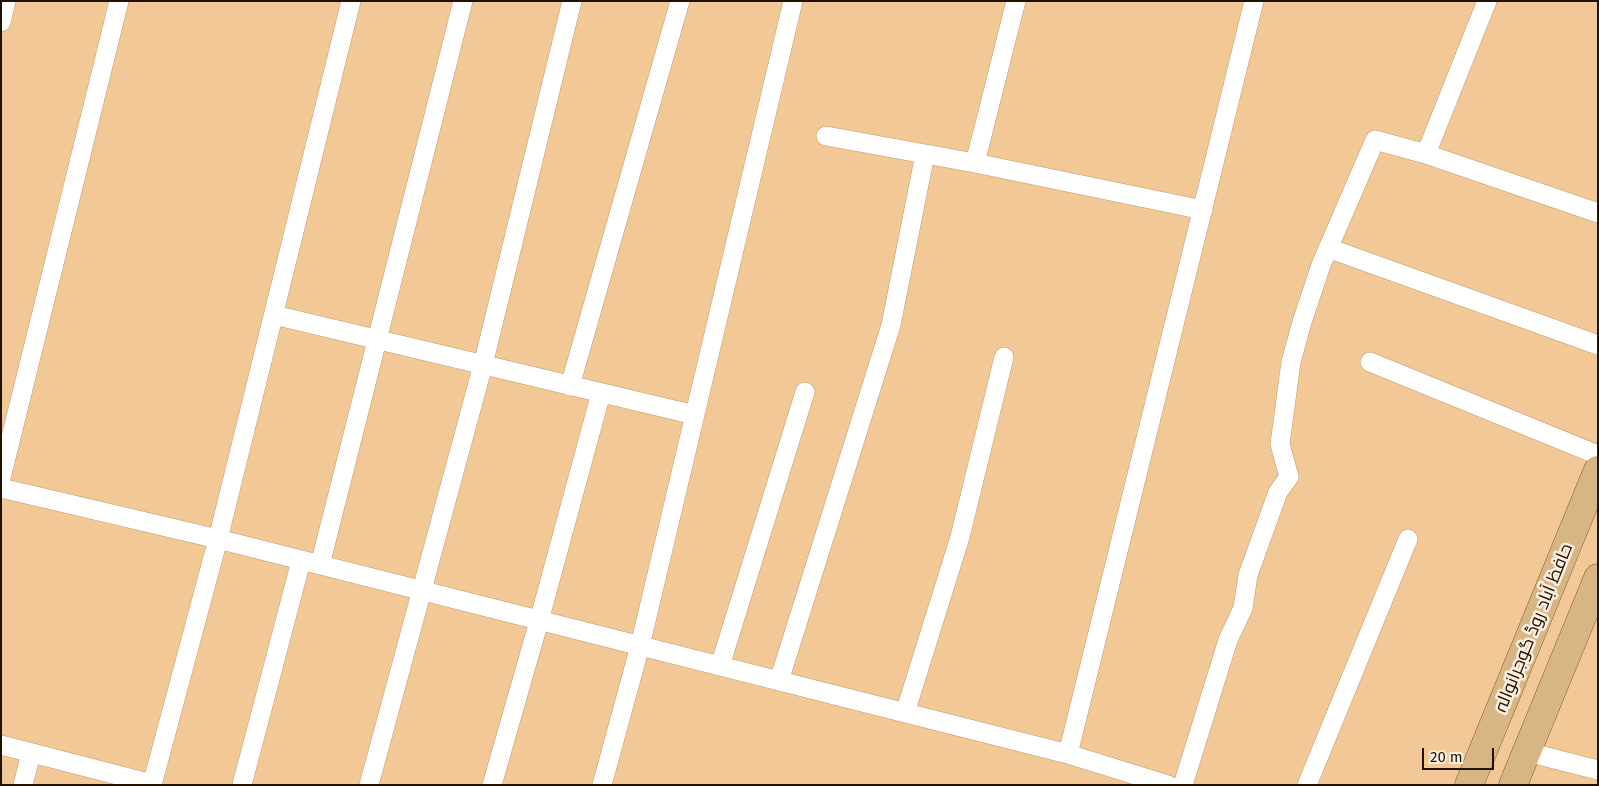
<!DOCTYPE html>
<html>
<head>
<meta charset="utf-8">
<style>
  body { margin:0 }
  #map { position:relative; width:1599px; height:786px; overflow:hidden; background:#f2c897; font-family:"Fira Sans",sans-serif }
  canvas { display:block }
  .frame { position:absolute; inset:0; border:2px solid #201101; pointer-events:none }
  .scale { position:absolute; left:1422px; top:748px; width:72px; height:22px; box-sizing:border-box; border:2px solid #201101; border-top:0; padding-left:6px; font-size:15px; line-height:18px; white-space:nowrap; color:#201101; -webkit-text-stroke:4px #fcefe0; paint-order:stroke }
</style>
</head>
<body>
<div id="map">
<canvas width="1599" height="786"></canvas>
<div class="frame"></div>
<div class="scale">20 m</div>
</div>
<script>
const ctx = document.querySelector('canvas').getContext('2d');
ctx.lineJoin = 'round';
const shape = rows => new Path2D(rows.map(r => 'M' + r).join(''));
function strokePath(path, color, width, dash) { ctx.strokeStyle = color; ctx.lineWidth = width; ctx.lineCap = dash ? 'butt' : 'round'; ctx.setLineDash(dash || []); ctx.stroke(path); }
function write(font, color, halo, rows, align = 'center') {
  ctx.font = font + ' "Fira Sans",Cairo,sans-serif'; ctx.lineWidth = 5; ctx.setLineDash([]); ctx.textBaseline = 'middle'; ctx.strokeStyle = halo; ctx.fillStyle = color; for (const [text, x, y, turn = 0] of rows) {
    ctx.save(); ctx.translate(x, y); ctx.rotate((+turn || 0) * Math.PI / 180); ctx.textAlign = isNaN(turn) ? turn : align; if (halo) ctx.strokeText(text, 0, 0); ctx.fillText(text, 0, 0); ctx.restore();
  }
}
const minor = shape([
  [1,22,6,1],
  [826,136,975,163,1203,210],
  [1426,154,1487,1],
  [975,163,1016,1],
  [1328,248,1598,345],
  [274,315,695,415],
  [1370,362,1598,455],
  [570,386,680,1],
  [1,478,119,1],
  [1,488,218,539,1068,754,1168,785],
  [320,565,463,1],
  [720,666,805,392],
  [779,681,891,325,925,154],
  [905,713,960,537,1004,357],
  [1,745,152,784],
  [1527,752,1598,770],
  [1068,754,1254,1],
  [23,785,31,753],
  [152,785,218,539,351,1],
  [242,785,301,561],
  [369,785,483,365,572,1],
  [492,785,539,621,601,393],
  [602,785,640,646,793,1],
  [1183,785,1228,640,1243,608,1248,575,1278,492,1289,477,1280,444,1291,362,1302,322,1321,265,1375,140,1426,154,1598,213],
  [1307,785,1408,539]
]);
const primary = shape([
  [1469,785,1598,470],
  [1513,785,1598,578]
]);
strokePath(minor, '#c29a6a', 20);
strokePath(primary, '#865b22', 29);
strokePath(minor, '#fff', 19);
strokePath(primary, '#d7b585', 28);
write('18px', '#201101', '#fcefe0', [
  ["حافظ آباد روڈ گوجرانوالہ",1534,628,-68]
]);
</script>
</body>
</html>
